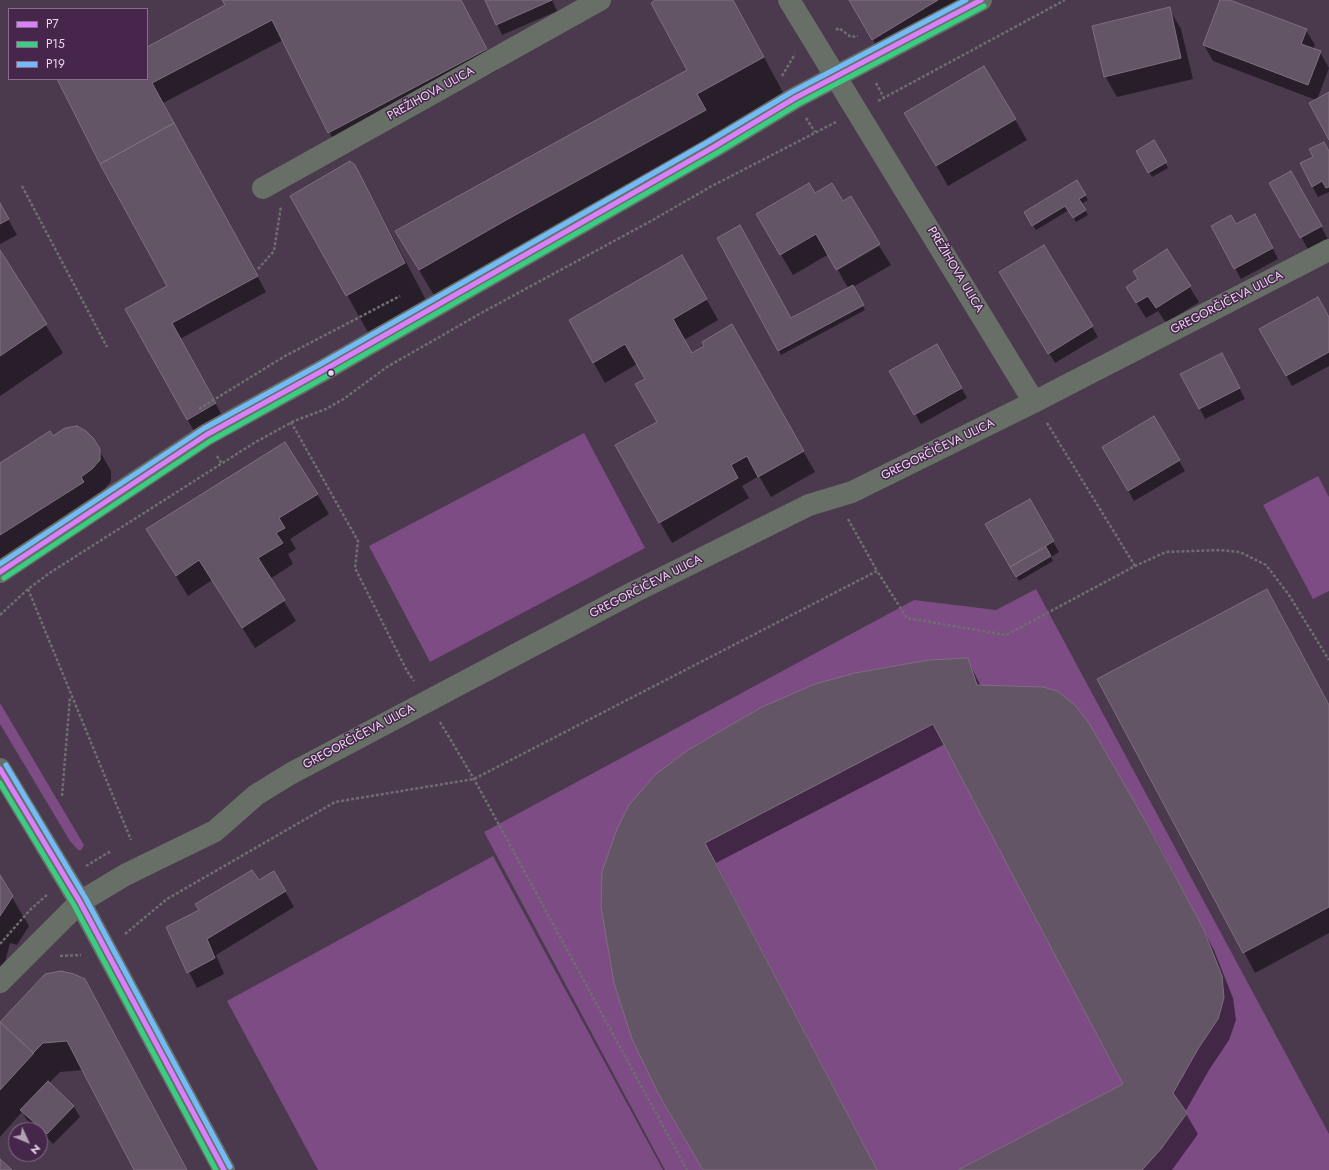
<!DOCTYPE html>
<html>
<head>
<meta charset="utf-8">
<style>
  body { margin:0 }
  #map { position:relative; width:1329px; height:1170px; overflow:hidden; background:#4b394e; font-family:Jost,sans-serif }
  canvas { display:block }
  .legend { position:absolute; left:8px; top:8px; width:140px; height:72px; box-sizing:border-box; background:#46274b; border:1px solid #886d8c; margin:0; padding:5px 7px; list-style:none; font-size:12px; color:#ebd7ee }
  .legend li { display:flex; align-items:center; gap:8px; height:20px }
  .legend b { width:20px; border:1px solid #886d8c }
  .north { position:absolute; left:8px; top:1122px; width:40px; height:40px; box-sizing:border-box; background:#46274b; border:1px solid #886d8c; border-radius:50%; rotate:134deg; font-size:11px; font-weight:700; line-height:16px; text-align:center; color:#ebd7ee }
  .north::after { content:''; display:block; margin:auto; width:14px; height:18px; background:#b3a0b6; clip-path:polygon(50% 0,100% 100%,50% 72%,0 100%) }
</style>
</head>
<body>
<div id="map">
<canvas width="1329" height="1170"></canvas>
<ul class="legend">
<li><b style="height:5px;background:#d880ff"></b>P7</li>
<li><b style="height:5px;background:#3ace82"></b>P15</li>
<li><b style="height:5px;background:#73baf8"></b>P19</li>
</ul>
<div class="north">N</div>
</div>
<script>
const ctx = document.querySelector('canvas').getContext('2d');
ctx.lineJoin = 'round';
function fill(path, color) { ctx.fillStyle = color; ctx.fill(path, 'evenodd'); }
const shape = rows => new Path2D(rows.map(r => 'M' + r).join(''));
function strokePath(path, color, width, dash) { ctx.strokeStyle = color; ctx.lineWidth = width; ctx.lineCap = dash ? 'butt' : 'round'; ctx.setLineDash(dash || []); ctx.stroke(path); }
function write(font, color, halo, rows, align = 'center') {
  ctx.font = font + ' Jost,sans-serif'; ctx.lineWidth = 3; ctx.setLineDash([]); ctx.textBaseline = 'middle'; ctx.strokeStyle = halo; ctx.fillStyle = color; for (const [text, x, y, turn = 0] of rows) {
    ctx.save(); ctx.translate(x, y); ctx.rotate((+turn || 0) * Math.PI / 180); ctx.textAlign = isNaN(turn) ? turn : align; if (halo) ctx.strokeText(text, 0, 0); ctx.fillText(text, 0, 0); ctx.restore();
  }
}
fill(shape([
  [584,433,645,548,430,662,369,546],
  [1318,476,1329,497,1329,591,1313,599,1263,505],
  [1036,589,1329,1134,1329,1170,665,1170,484,832,914,600,996,610],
  [0,703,84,845,81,850,78,850,70,841,0,724],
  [493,856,663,1170,318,1170,227,1001]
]), '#7d4c84');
fill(shape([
  [223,0,460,0,498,70,340,153,283,40,163,103,266,292,180,339,224,419,196,435,127,309,168,286,58,79,147,79,147,48,226,5],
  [486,0,552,0,557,11,502,35],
  [657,0,733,0,785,96,442,309,396,231,689,71],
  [849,0,973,0,882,55],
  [1221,0,1227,0,1306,30,1315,45,1313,50,1320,52,1329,68,1317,100,1329,93,1329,138,1316,100,1213,61,1204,45],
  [1169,9,1181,29,1193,79,1117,97,1105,76],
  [984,67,1027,140,948,186,906,113],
  [1154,142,1168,168,1152,177,1137,152],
  [1329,152,1329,192,1318,197,1312,186],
  [354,165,376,205,427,302,369,334,347,295],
  [1077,181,1088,200,1081,204,1088,215,1076,222,1069,210,1036,230,1025,212],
  [1271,183,1300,188,1329,241,1310,253],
  [809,184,829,254,793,275,757,214],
  [0,205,17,235,0,244],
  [1261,225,1278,259,1241,279,1212,226],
  [718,238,791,320,848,288,838,270,879,246,891,265,853,287,865,310,781,355],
  [1044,246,1098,337,1055,363,1006,283],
  [1166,250,1199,302,1166,323,1158,311,1146,318,1127,288,1139,280],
  [0,251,63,353,0,396],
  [682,256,718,320,684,340,692,354,705,347,732,326,815,472,771,497,759,476,742,486,749,498,672,543,616,445,658,422,646,379,637,364,605,383,570,321],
  [1329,319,1329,366,1292,386,1261,330],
  [937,345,967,398,921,424,891,371],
  [1227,364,1245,399,1205,419,1200,409],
  [1154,418,1185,471,1134,501,1103,447],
  [53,437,99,450,111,471,111,481,104,490,0,562,0,464],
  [317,494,329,514,290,539,296,549,288,554,293,564,270,579,296,621,255,648,212,580,188,596,160,550],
  [1029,500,1059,552,1051,557,1053,561,1019,581,987,525],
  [967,659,981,686,1088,724,1158,843,1214,950,1233,998,1236,1020,1229,1040,1209,1070,1185,1112,1198,1134,1172,1170,960,1170,1124,1085,945,744,716,863,877,1170,703,1170,660,1095,602,907],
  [1329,706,1329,933,1255,973,1244,952],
  [274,872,294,907,216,955,224,974,197,988,167,928],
  [0,877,29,926,17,945,10,943,4,966,0,970],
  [85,980,102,1010,187,1170,135,1170,83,1070,60,1072,49,1083,74,1107,80,1117,53,1144,40,1130,27,1120,22,1112,0,1137,0,1023]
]), '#0007');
const building = shape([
  [222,0,461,0,487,49,328,133,272,20,152,83,174,123,100,164,57,79,147,79,147,47,225,5,222,0],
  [485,0,552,0,496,25,485,0],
  [655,0,733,0,764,57,697,94,706,110,508,219,419,270,395,231,687,70,651,3,655,0],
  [849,0,938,0,872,40,849,0],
  [1220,0,1230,0,1307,29,1301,44,1321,51,1308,85,1203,45,1220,0],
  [1170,7,1181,58,1104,77,1092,26,1170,7],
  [984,66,1016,119,936,166,904,113,984,66],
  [1329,92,1329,140,1309,103,1329,92],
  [174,123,258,276,172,323,216,403,187,420,125,309,167,286,100,164,174,123],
  [1154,140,1167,162,1148,173,1136,151,1154,140],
  [1324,142,1329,151,1329,187,1326,188,1322,181,1312,187,1300,163,1313,157,1309,149,1324,142],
  [350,161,355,165,405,263,346,296,290,196,350,161],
  [1291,171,1322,226,1300,238,1269,183,1291,171],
  [1077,180,1086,195,1079,199,1086,210,1073,218,1065,206,1032,226,1024,212,1077,180],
  [809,183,815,193,832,183,843,201,851,196,880,244,836,270,816,234,780,255,756,214,809,183],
  [0,203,9,219,0,224,0,203],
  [1255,214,1273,248,1234,269,1211,226,1231,215,1236,224,1255,214],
  [740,225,791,318,853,285,864,305,778,351,717,238,740,225],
  [1044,245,1093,326,1048,354,999,272,1044,245],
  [1167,249,1191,286,1156,308,1148,296,1136,303,1126,287,1138,279,1133,271,1167,249],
  [0,250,47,324,0,356,0,250],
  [682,255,707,299,673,319,692,353,704,346,702,342,732,324,804,451,758,477,747,456,731,465,738,478,659,523,615,445,657,422,635,384,645,379,625,344,593,363,569,320,682,255],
  [1318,297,1329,317,1329,352,1286,376,1259,329,1318,297],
  [937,344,962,388,914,415,889,371,937,344],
  [1222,353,1240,388,1199,409,1180,374,1222,353],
  [1154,416,1180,460,1128,491,1102,447,1154,416],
  [77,426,86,431,94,439,100,449,100,460,92,469,81,477,84,482,0,535,0,463,50,431,53,436,65,428,77,426],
  [285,442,318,494,279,518,285,528,276,533,283,543,258,558,285,600,242,628,199,560,176,576,146,529,285,442],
  [1030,499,1054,541,1010,567,985,524,1030,499],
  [1046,547,1051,556,1016,577,1010,567,1046,547],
  [1267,589,1329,705,1329,907,1243,953,1097,679,1267,589],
  [968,658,977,685,1043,687,1057,691,1075,705,1089,723,1146,822,1203,928,1222,976,1224,998,1218,1019,1198,1049,1173,1093,1187,1113,1161,1149,1142,1170,958,1170,1123,1084,933,724,705,843,877,1170,703,1170,659,1095,632,1039,614,983,601,907,602,872,617,829,629,805,655,775,688,750,762,707,815,684,855,673,929,660,968,658],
  [252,870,259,880,274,871,286,891,207,939,215,958,187,973,166,927,199,910,195,904,252,870],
  [0,875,13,896,0,916,0,875],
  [61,971,74,974,85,979,187,1170,134,1170,67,1041,43,1043,33,1053,0,1022,45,974,61,971],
  [0,1022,34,1053,0,1090,0,1022],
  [48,1081,74,1106,47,1134,20,1110,48,1081],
  [0,1159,12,1170,0,1170,0,1159]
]);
fill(building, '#645566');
strokePath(building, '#7e6e80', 1);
strokePath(shape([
  [836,30,839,28,851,37,858,36],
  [782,76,795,54],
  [876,83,884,98],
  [878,101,1065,0],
  [806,118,815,132],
  [22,186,107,347],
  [258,269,274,251,281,206],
  [199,409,285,356,400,296],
  [291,422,358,541,355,568,407,671,414,681],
  [1047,423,1135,566],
  [217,456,222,464],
  [848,519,877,571],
  [28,589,131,840],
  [0,615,28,589,48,574,254,443,294,421,326,409,345,398,387,367,483,312,651,221,710,187,836,122],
  [440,722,474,779,687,1170],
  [62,796,70,697],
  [86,866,111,851],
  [125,934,167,899,335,802,474,779,877,571,907,618,1006,635,1135,566,1166,552,1220,550,1240,552,1266,565,1289,595,1329,660],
  [0,944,30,910,48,894],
  [60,956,81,955]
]), '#6e6e6f', 2.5, [3, 2]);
strokePath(shape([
  [789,0,1034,402],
  [263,188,600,0],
  [0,572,206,435,322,371,712,148,795,98,981,0],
  [0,769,80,902,224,1170],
  [0,982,80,902,125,875,215,831,256,795,290,774,634,592,809,505,852,492,1034,402,1329,250]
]), '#676f66', 22);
strokePath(shape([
  [0,572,206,435,322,371,712,148,795,98,981,0],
  [0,769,80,902,224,1170]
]), '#d880ff', 5);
strokePath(shape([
  [4,578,210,441,325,377,715,154,798,104,984,6],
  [0,783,74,905,216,1170]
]), '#3ace82', 5);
strokePath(shape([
  [0,564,203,429,319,365,708,142,792,92,966,0],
  [6,765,86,899,230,1167]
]), '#73baf8', 5);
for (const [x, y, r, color] of [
  [331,373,3.5,"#ebd7ee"]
]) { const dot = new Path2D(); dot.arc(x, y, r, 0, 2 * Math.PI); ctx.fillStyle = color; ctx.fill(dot); strokePath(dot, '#46274b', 1.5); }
write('12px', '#ebd7ee', '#46274b', [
  ["PREŽIHOVA ULICA",431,94,-29],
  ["PREŽIHOVA ULICA",955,270,59],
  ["GREGORČIČEVA ULICA",1227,303,-27],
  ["GREGORČIČEVA ULICA",938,450,-26],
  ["GREGORČIČEVA ULICA",646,587,-27],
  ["GREGORČIČEVA ULICA",359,737,-28]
]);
</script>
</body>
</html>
